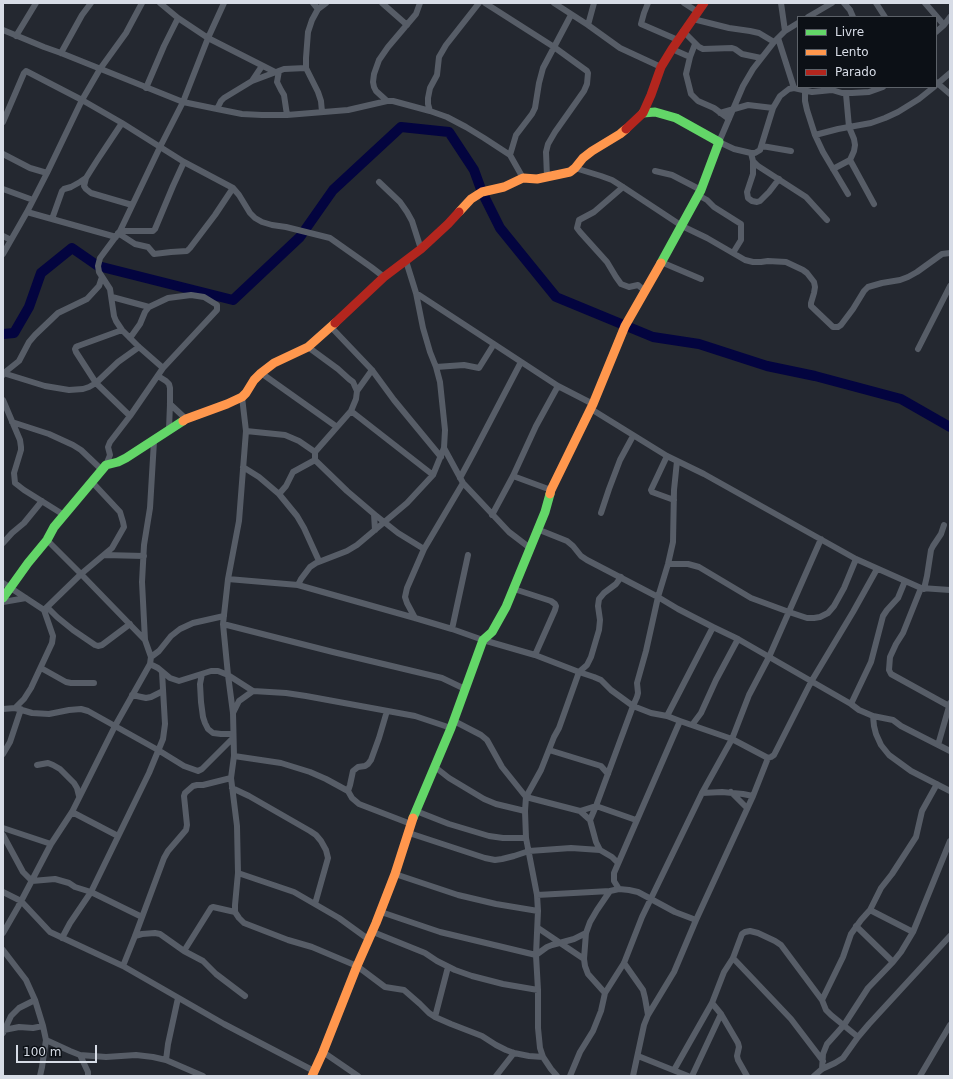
<!DOCTYPE html>
<html>
<head>
<meta charset="utf-8">
<style>
  body { margin:0 }
  #map { position:relative; width:953px; height:1079px; overflow:hidden; background:#242830; font-family:"DejaVu Sans",sans-serif }
  canvas { display:block }
  .frame { position:absolute; inset:0; border:4px solid #d7dce6; pointer-events:none }
  .legend { position:absolute; left:797px; top:16px; width:140px; height:72px; box-sizing:border-box; background:#0c1016; border:1px solid #5d6269; margin:0; padding:5px 7px; list-style:none; font-size:12px; color:#d7dce6 }
  .legend li { display:flex; align-items:center; gap:8px; height:20px }
  .legend b { width:20px; border:1px solid #5d6269 }
  .scale { position:absolute; left:16px; top:1045px; width:81px; height:18px; box-sizing:border-box; border:2px solid #d7dce6; border-top:0; padding-left:5px; font-size:12px; line-height:14px; white-space:nowrap; color:#d7dce6; -webkit-text-stroke:3px #0c1016; paint-order:stroke }
</style>
</head>
<body>
<div id="map">
<canvas width="953" height="1079"></canvas>
<div class="frame"></div>
<ul class="legend">
<li><b style="height:5px;background:#63d668"></b>Livre</li>
<li><b style="height:5px;background:#ff974d"></b>Lento</li>
<li><b style="height:5px;background:#b3261e"></b>Parado</li>
</ul>
<div class="scale">100 m</div>
</div>
<script>
const ctx = document.querySelector('canvas').getContext('2d');
ctx.lineJoin = 'round';
const shape = rows => new Path2D(rows.map(r => 'M' + r).join(''));
function strokePath(path, color, width, dash) { ctx.strokeStyle = color; ctx.lineWidth = width; ctx.lineCap = dash ? 'butt' : 'round'; ctx.setLineDash(dash || []); ctx.stroke(path); }
strokePath(shape([
  [3,334,14,333,29,307,41,273,72,248,98,266,233,300,300,237,333,190,401,127,449,132,474,170,482,192,500,228,556,297,653,337,699,344,767,366,815,376,901,399,950,427]
]), '#03043f', 10);
strokePath(shape([
  [160,3,178,18,208,38,275,72],
  [313,3,318,9],
  [382,3,407,25],
  [485,3,554,47,587,71,588,73,587,84,584,91,555,132,548,144,546,152,547,177],
  [554,3,588,25,620,48,661,67],
  [648,3,644,13,641,24,678,40],
  [684,3,698,12],
  [781,3,785,31],
  [844,3,850,10,853,17],
  [876,3,885,17],
  [925,3,944,25,936,32],
  [808,17,832,3],
  [693,19,729,28,750,31,759,33,774,42],
  [798,23,785,31,774,42,753,69,743,86,719,142,734,149,751,153,755,153,760,150,773,108,780,96,789,89,794,88,812,92,832,90,842,93,852,93,869,92,883,87],
  [588,25,594,3],
  [944,25,950,17],
  [3,30,44,47,61,53,183,102,217,109,242,114,262,115,287,115,348,110,387,101,393,101,430,111,447,117,466,127,484,138,510,155,523,178],
  [683,31,699,47,703,49,732,48,735,49,742,54,761,58],
  [16,36,36,3],
  [778,38,794,88],
  [695,44,690,57,686,74,691,94,698,101,714,108,729,119],
  [672,49,690,57],
  [61,53,82,15,91,3],
  [279,71,277,82,281,90,284,95,287,115],
  [252,81,262,66],
  [936,82,950,94],
  [936,85,950,73],
  [146,88,164,46,178,18],
  [805,91,805,101,807,110,815,135,823,152,848,194],
  [846,94,849,127,854,139,855,145,854,151,850,160],
  [387,101,376,91,374,87,373,82,374,74,379,60,388,47,416,14,420,3],
  [217,109,221,101,224,98,252,81,284,69,306,68],
  [430,111,428,104,428,98,430,88,437,75,439,57,446,45,479,3],
  [322,112,321,101,318,92,306,68,306,58,308,32,312,20,318,9,326,3],
  [720,113,748,105,773,108],
  [3,122,24,73,26,71,28,72,82,100,122,123,184,162,233,188,239,195,250,213,255,218,262,222,272,225,286,227,330,238,371,267,384,277],
  [815,135,838,129,871,123,885,118,898,112,919,99,934,87],
  [762,146,791,151],
  [751,153,753,161,758,166,806,197,827,220],
  [3,154,30,168,47,173],
  [510,155,516,135,532,114,535,108,539,83,543,68,571,15],
  [753,161,753,174,747,192,748,198,752,201,757,202,760,201,769,192,779,179],
  [575,168,601,176,612,180,623,187,682,226,707,238,745,260,753,262,761,262,768,261,786,262,803,270,807,273,814,282,815,287,814,293,811,303,811,306,833,327,838,327,841,325,853,309,864,291,868,287,882,283,900,280,908,277,917,272,942,254,950,253],
  [833,169,850,160,874,204],
  [655,171,672,175,701,190],
  [86,178,84,186,86,189,91,193,132,205],
  [379,182,400,202,407,212,412,221,421,249],
  [623,187,594,212,579,220,577,228,580,232,607,262,616,277,621,284,629,287,638,285,645,291],
  [3,189,33,200],
  [698,195,707,200,714,207,741,224,741,240,733,253],
  [27,212,116,237],
  [52,219,62,191,64,189,71,187,80,182,86,178,91,170,98,159,122,123],
  [120,231,153,231,155,229,173,186,184,162],
  [118,233,135,244,148,247,154,254,171,252,187,251,190,248,215,215,233,188],
  [3,236,11,240],
  [3,254,27,212,47,173,82,100,100,69,126,33,142,3],
  [406,261,416,293,558,386,593,404],
  [661,262,701,279],
  [416,293,423,328,430,352,436,367,440,382,445,430,444,448,463,483,509,532,530,548],
  [112,297,149,307],
  [331,327,372,370,394,400,441,457],
  [122,330,78,346,76,347,75,349,76,352,96,383,130,416],
  [308,347,338,369,349,379,353,382,357,391],
  [918,349,950,286],
  [436,367,464,365,479,368,494,344],
  [163,368,139,347,122,330,116,321,114,316,110,289,99,272,98,266,100,258,120,231,160,147,183,102,208,38,224,3],
  [372,370,357,391,356,399,351,411,315,452,315,460,347,491,374,514,398,533,424,549],
  [3,373,45,386,69,390,83,389,89,387,96,383,118,362,139,347],
  [261,373,337,427],
  [3,375,4,373,19,361,29,342,35,335,58,313,87,299,99,286,102,277],
  [158,376,166,381,169,384,170,388,170,404,169,429],
  [242,397,246,431,239,521,228,579,223,624,228,675,233,713,234,756,231,778,237,826,238,873,294,892,339,918,368,939],
  [3,400,20,440,21,447,21,450,14,473,15,483,24,490,64,515],
  [170,404,186,419],
  [591,409,667,456,704,474,856,559,921,588,950,590],
  [351,411,433,475],
  [12,422,49,434,73,445,81,450,102,470],
  [246,431,285,435,299,441,315,452],
  [667,456,651,490,652,492,674,500],
  [106,465,110,455,108,447,110,442,130,416,163,368,217,310,217,305,204,297,191,295,168,298,149,307,145,312,140,324,130,338],
  [243,467,259,477,279,494,297,516,304,528,319,561],
  [513,476,551,490],
  [460,478,474,452,521,362],
  [279,494,286,486,293,472,315,460],
  [601,513,609,489,620,460,633,436],
  [374,514,375,530],
  [492,515,513,476,536,426,558,386],
  [537,529,567,541,573,546,581,556,587,560,658,597,678,609,713,627,738,639,851,704,859,710,873,716,893,720,901,726,950,751],
  [47,540,81,574,145,640],
  [3,543,12,533,24,523,42,501],
  [104,555,144,556],
  [668,564,688,564,699,567,751,598,789,612,807,618,814,618,820,617,828,613,834,606,844,588,856,559],
  [228,579,298,585,415,618,452,629,483,640,535,655,579,672,594,677,601,680,611,690,633,706,651,713,667,716,680,721,732,739,768,758,771,757,774,755,811,682,853,612,877,569],
  [3,583,44,610,53,636,52,643,31,688,24,699,15,708],
  [298,585,301,579,310,567,316,563,347,551,357,545,407,503,433,475,444,448],
  [921,588,903,633,896,644,890,657,889,670,891,674,949,706],
  [514,589,551,601,555,604,556,606,555,610,535,655],
  [924,589,927,576,931,550,933,546,941,534,944,525],
  [3,602,26,598],
  [47,607,57,617,73,630,95,645,98,646,102,645,130,624],
  [44,610,81,574,112,548,124,527,123,522,120,512,92,482],
  [415,618,407,603,405,597,407,588,424,549,463,483],
  [223,624,333,652,442,678,465,689],
  [452,629,468,555],
  [151,657,159,651,171,636,180,629,193,623,224,616],
  [150,664,158,668,170,678,179,681,211,671,218,671,228,675,253,691,286,693,306,696,415,716,451,728],
  [41,668,66,682,71,683,94,683],
  [202,674,200,684,201,702,203,717,205,723,208,729,213,733,221,734,233,734],
  [132,695,146,698,151,697,163,691],
  [851,704,871,662,883,616,887,610,898,598,905,581],
  [3,709,15,708,32,713,49,714,69,710,81,709,88,711,158,750,184,766,198,771,202,769,233,738],
  [233,713,239,701,253,691],
  [667,716,713,627],
  [873,716,874,726,876,734,881,745,889,755,911,771,950,791],
  [454,721,481,735,487,740,502,767,526,797,580,811,590,820,596,842,600,850,612,857,618,863],
  [692,725,701,713,716,680,738,639],
  [938,745,950,703],
  [549,750,601,766,608,774],
  [3,754,10,742,21,709],
  [234,756,281,763,310,772,326,779,348,791,352,798,359,804,411,824],
  [37,765,48,763,53,765,60,769,74,783,77,788,79,796],
  [435,767,449,778,484,799,496,804,525,811],
  [232,788,249,796,310,831,316,835,321,841,326,850,328,858,315,904],
  [348,791,350,785,353,771,358,767,365,766,368,764,371,760,379,738,387,711],
  [731,792,747,808],
  [702,793,722,792,743,794,753,796],
  [416,811,449,824,489,836,503,838,526,838],
  [580,811,596,806,636,820],
  [72,812,118,836],
  [590,820,596,806,633,706,637,697,638,693,637,683,646,651,658,597,668,564,673,542,674,490,677,461],
  [3,828,51,844],
  [409,833,485,858,495,860,502,859,514,856,529,851,571,848,600,850],
  [3,835,23,872,32,881,55,879,69,883,75,887,91,892,142,917],
  [238,873,235,905,235,912,239,918,244,923,288,940,312,947,357,966,385,987,404,990,420,1004,429,1013,435,1017,451,1024,482,1036,496,1045,506,1050,514,1053,529,1056,543,1057],
  [395,874,458,895,496,904,538,911],
  [619,889,614,881,614,873,680,721],
  [3,892,21,901,50,932,123,966,224,1024,314,1071],
  [537,895,610,891],
  [870,910,913,932],
  [381,912,440,932,536,955,547,947,552,945,574,939,586,933],
  [856,926,893,962],
  [538,928,584,959],
  [373,932,425,953,437,961,455,970,472,976,503,984,538,990],
  [3,933,18,907,51,844,72,812,115,726,150,664,151,657,145,640,142,582,144,545,150,508,154,441],
  [135,936,142,934,155,933,160,934,184,951,211,908,213,907,235,912],
  [62,938,70,923,91,892,149,773,163,739,165,724,162,672],
  [3,950,26,980,35,1000,43,1026,46,1040,42,1067,40,1076],
  [184,951,203,961,216,974,245,996],
  [733,958,791,1019,823,1061],
  [624,963,643,990,645,998,648,1015],
  [123,966,135,936,164,858,168,851,186,830,187,825,184,796,185,793,193,786,197,785,203,785,231,778],
  [605,993,588,974,585,966,584,959,586,933,590,922,597,910,610,891,619,889,629,890,638,892,651,899,675,912,696,920],
  [822,1000,843,957,851,934,861,920,870,910,881,888,892,874,916,837,922,811,937,784],
  [712,1003,721,1014,738,1043,739,1047,737,1056,738,1060,747,1076],
  [435,1017,448,967],
  [4,1030,19,1027,33,1028,43,1026],
  [3,1033,11,1016,19,1008,35,1000],
  [46,1040,70,1051,80,1055,106,1057,136,1055,153,1057,166,1060,203,1076],
  [323,1052,358,1076],
  [80,1055,88,1072,88,1076],
  [638,1056,688,1076],
  [166,1060,168,1044,178,998],
  [822,1069,823,1054,827,1044,844,1025,868,988,893,962,901,952,913,932,920,915,950,841],
  [674,1070,712,1003,724,972,733,958,742,934,745,932,750,931,758,933,775,941,781,945,822,1000,826,1010,831,1015,858,1037],
  [496,1076,514,1053],
  [557,1076,551,1069,543,1057,540,1048,538,1028,538,990,536,955,538,911,537,895,526,838,525,811,526,797,541,770,554,737,559,728,579,672,587,665,591,657,599,630,600,620,598,606,599,599,604,593,616,584,621,577],
  [570,1076,580,1052,593,1031,601,1011,605,993,624,963,642,917,702,793,732,739,749,695,769,657,821,539],
  [633,1076,644,1025,648,1015,674,972,696,920,753,796,768,758],
  [692,1076,721,1014],
  [814,1076,822,1069,835,1063,843,1058,858,1037,869,1024,950,936],
  [920,1076,950,1025]
]), '#575d67', 6);
strokePath(shape([
  [643,113,655,112,676,118,719,142,701,190,661,263],
  [3,598,28,563,47,540,54,527,106,465,118,462,126,458,183,421],
  [413,818,451,728,483,640,492,632,506,607,545,512,550,494]
]), '#63d668', 9);
strokePath(shape([
  [459,212,471,199,482,192,504,187,523,178,537,179,570,172,575,168,583,158,592,151,620,134,626,129],
  [183,421,186,419,227,404,242,397,246,393,254,380,261,373,274,363,308,347,335,323],
  [550,494,551,490,593,404,625,326,661,263],
  [312,1076,323,1052,357,966,376,923,395,874,413,818]
]), '#ff974d', 9);
strokePath(shape([
  [626,129,643,113,651,95,661,67,672,49,704,3],
  [335,323,384,277,421,249,448,224,459,212]
]), '#b3261e', 9);
</script>
</body>
</html>
